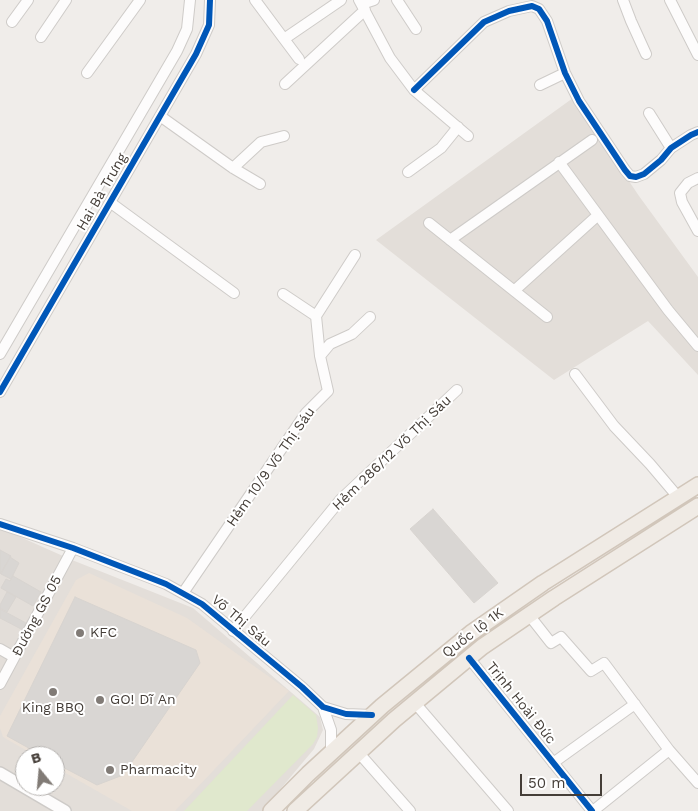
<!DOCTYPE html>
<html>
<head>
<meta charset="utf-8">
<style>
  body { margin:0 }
  #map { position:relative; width:698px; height:811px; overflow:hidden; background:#f0edea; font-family:"Work Sans",sans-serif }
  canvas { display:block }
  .north { position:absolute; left:15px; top:746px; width:50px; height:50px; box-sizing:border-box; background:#fff; border:1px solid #b5b2af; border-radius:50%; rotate:343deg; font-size:14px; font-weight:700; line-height:20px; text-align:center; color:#453e38 }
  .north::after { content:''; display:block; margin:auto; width:18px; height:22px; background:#817b76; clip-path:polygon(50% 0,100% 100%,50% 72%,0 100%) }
  .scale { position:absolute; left:520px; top:774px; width:82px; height:22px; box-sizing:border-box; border:2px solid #453e38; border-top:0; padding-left:6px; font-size:15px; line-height:18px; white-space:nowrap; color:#453e38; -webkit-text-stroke:4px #fff; paint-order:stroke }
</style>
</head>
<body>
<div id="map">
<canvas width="698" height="811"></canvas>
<div class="north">B</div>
<div class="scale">50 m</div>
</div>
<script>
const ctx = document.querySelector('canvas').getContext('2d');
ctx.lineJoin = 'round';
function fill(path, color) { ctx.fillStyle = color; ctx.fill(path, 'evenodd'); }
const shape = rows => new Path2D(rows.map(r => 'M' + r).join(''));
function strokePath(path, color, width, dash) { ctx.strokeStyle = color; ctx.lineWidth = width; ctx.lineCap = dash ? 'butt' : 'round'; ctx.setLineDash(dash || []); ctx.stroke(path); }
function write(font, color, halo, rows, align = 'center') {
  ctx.font = font + ' "Work Sans",sans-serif'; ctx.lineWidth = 4; ctx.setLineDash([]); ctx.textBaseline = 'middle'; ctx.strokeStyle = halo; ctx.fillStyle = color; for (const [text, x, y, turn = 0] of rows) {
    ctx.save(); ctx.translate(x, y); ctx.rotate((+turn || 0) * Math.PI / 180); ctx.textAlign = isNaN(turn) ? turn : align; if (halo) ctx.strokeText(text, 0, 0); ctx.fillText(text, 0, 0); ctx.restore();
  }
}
fill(shape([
  [573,98,639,196,698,277,698,375,648,321,554,380,376,240],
  [0,528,72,560,193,608,320,717,323,730,314,749,262,811,0,811],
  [25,756,55,756,55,786,25,786]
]), '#e3ded9');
fill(shape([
  [89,573,187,618,289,691,175,811,132,811,55,767,55,756,36,756,3,737,0,728,0,716,76,580]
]), '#eae1d8');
fill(shape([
  [293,695,316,715,318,728,317,737,313,744,247,811,184,811]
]), '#e0e8cd');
const building = shape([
  [433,509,498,583,474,603,410,529,433,509],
  [0,550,11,556,0,574,0,550],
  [10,557,19,563,11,579,1,574,10,557],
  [13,576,41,592,33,606,1,588,6,579,10,581,13,576],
  [7,592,16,597,7,612,0,608,0,605,7,592],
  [75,597,196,650,200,663,123,775,97,785,55,763,55,756,43,756,7,736,75,597],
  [0,609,26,623,23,630,0,618,0,609]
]);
fill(building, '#d9d6d3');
strokePath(building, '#d8d4d0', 1);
const minor = shape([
  [255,0,284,39],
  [359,0,390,58,414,90,468,136],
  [397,0,416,29],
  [623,0,631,21,646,54],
  [670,0,698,55],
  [362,4,374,0],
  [12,22,28,0],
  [41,37,66,0],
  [299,59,284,39,341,0],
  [87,73,140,0],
  [285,84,365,10],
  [540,85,565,73],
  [414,90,484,22,509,11,532,6,539,9,547,21,565,73,579,101,625,170,630,176,636,177,644,174,661,160,671,148,691,135,698,132],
  [649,113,671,148],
  [160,116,233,168,260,184],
  [559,162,668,310,698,346],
  [233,168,261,142,284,136],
  [408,172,441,148,458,127],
  [698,178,688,183,680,193,682,202,698,231],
  [111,203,234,293],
  [429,223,547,317],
  [450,240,592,140],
  [515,290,597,216],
  [283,294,316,316],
  [0,354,177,51,187,29,190,0],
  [320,356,330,344,352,334,370,317],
  [575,374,614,426,650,464,678,497],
  [0,392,196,54,209,25,210,0],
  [0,524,73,548,166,584,202,604,302,687,323,707,346,714,372,715],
  [183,593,306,413,328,391,320,356,316,316,355,255],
  [529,615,551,643,561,637,591,671,604,663,669,750,698,783],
  [233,631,341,499,457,390],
  [0,649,14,657],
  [469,658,592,811],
  [0,684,73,548],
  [415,703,508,811],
  [323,707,331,730,331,752],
  [358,752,410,811],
  [553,763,635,704],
  [593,811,669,750]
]);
const tertiary = shape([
  [0,773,65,811]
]);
const primary = shape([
  [271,811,308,774,382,706,471,633,543,583,698,485],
  [295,811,394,720,482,647,554,598,698,506]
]);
strokePath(minor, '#cecbc8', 12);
strokePath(tertiary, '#cecbc8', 14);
strokePath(primary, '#d1c6ba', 18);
strokePath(minor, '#fdfcfc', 10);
strokePath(tertiary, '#fdfcfc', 11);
strokePath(primary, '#f0ebe5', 15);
strokePath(shape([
  [414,90,484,22,509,11,532,6,539,9,547,21,565,73,579,101,625,170,630,176,636,177,644,174,661,160,671,148,691,135,698,132],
  [0,392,196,54,209,25,210,0],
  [0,524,73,548,166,584,202,604,302,687,323,707,346,714,372,715],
  [469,658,592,811]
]), '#0057b8', 6);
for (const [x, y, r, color] of [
  [80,633,5,"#817b76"],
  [53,692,5,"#817b76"],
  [100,700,5,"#817b76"],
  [110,770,5,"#817b76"]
]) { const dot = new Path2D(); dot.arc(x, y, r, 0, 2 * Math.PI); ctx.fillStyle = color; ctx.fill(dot); strokePath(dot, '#fff', 2); }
write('14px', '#453e38', '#fff', [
  ["Hai Bà Trưng",102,192,-60],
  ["Hẻm 286/12 Võ Thị Sáu",392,453,-44],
  ["Hẻm 10/9 Võ Thị Sáu",271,467,-55],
  ["Đường GS 05",37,616,-62],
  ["Võ Thị Sáu",241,621,40],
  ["Quốc lộ 1K",473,633,-37],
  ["Trịnh Hoài Đức",521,703,51]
]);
write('14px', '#453e38', '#fff', [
  ["KFC",90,633],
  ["GO! Dĩ An",110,700],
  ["King BBQ",53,708,"center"],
  ["Pharmacity",120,770]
], 'left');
</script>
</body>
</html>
